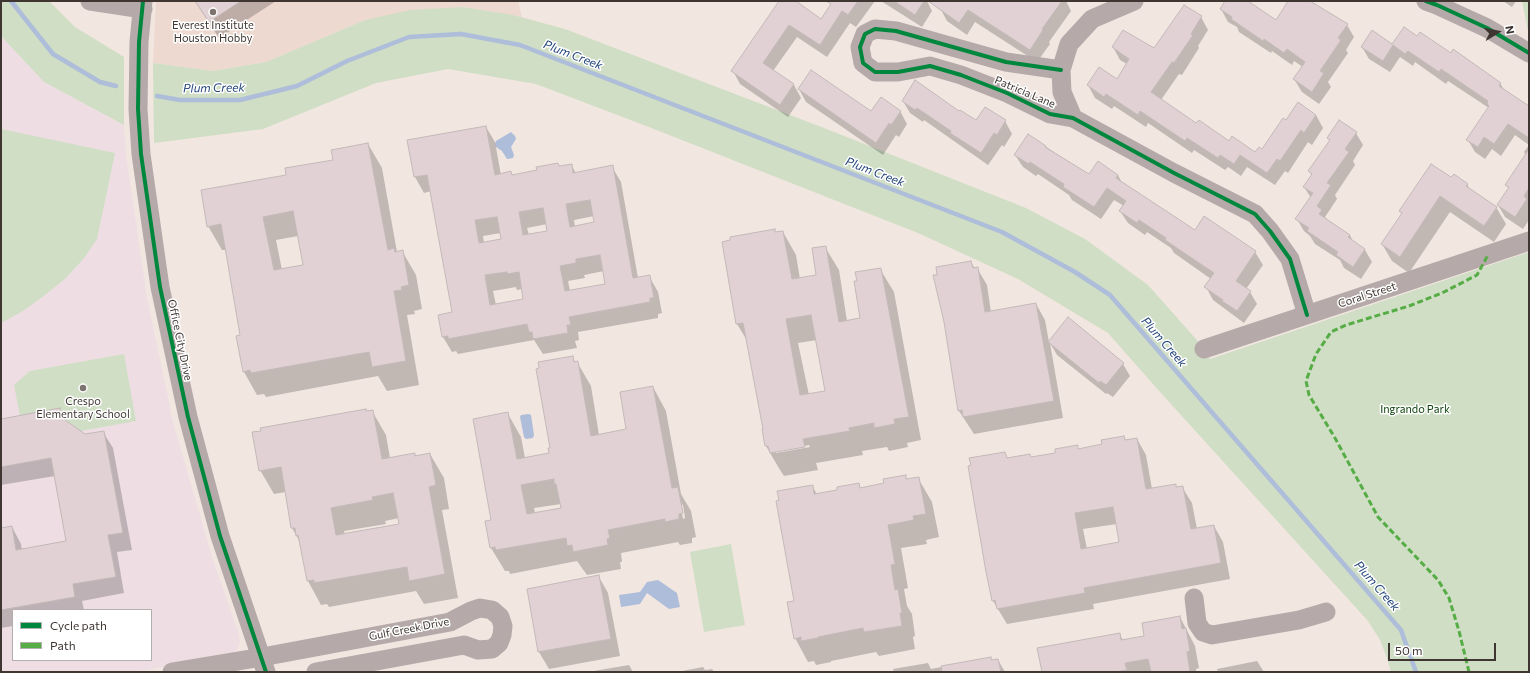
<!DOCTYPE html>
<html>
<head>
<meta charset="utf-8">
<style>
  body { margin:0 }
  #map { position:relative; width:1530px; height:673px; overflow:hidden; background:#f2e6e0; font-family:Commissioner,sans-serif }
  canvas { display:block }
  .frame { position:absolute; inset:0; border:2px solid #3f3632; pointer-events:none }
  .legend { position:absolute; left:12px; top:609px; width:140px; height:52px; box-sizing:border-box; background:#fff; border:1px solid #b2afad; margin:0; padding:5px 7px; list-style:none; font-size:12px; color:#3f3632 }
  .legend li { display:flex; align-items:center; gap:8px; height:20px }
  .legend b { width:20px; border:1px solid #b2afad }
  .north { position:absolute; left:1478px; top:12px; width:40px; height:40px; -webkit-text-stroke:3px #fff; paint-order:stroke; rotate:80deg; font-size:11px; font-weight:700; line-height:16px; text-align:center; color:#3f3632 }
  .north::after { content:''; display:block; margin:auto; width:14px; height:18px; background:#3f3632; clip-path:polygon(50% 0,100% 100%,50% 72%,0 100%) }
  .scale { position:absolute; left:1388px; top:643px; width:108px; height:18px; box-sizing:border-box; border:2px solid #3f3632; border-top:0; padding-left:5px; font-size:12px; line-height:14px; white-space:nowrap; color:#3f3632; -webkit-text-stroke:3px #fff; paint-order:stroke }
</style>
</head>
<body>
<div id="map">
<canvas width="1530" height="673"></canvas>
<div class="frame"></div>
<ul class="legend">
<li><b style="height:5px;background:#00873e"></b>Cycle path</li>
<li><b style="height:5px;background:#56ac45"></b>Path</li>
</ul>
<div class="north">N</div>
<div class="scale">50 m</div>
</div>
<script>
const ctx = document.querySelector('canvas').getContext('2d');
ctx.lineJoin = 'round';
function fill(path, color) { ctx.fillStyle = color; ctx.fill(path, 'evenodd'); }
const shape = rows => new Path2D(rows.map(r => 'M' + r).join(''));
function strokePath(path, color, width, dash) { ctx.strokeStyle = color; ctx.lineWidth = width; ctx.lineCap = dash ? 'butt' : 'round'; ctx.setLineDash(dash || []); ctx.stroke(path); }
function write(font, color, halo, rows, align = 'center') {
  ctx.font = font + ' Commissioner,sans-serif'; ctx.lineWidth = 3; ctx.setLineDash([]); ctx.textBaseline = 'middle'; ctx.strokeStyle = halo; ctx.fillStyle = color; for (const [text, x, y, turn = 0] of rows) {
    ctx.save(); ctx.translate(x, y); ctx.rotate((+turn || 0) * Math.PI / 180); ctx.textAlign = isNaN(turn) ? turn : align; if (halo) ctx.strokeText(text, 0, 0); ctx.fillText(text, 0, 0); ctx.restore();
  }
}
fill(shape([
  [156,1,518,1,522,17,463,7,365,20,266,62,213,71,153,63]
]), '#eed9d0');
fill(shape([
  [1,36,44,82,124,125,126,154,147,298,174,426,213,560,239,634,240,643,237,650,232,654,136,672,1,672],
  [13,610,151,610,151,660,13,660]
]), '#eedee3');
fill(shape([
  [1,1,49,1,75,27,124,57,124,125,44,82,1,36],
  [1522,1,1529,1,1529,36],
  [463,7,513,15,565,29,824,128,1026,208,1085,239,1148,285,1196,339,1210,359,1529,252,1529,672,1391,672,1387,658,1380,640,1368,621,1160,392,1108,333,1018,279,918,233,654,129,536,84,448,69,376,83,263,129,154,143,153,63,213,71,266,62,365,20,410,10],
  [1,129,115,153,97,239,84,258,66,278,45,295,23,311,1,323],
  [124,354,136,421,81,431,61,417,59,408,20,416,14,385,30,371],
  [731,544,745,625,704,632,690,552]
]), '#cfdec4');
fill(shape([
  [511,132,515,136,516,139,511,147,514,155,513,158,507,159,502,151,496,147,495,144,496,141],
  [529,414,531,415,534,435,533,438,526,439,524,437,520,417,521,415],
  [658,580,677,593,680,607,669,609,647,593,640,604,621,607,619,595,640,592,647,582]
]), '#adbdda');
fill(shape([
  [195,1,276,1,219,38],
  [780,1,794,1,821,20,834,1,875,1,856,27,850,23,827,57,797,37,773,71,794,85,801,98,788,117,740,84,733,71],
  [881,1,927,1,932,11,922,27],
  [945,1,1066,1,1071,11,1049,42,1050,44,1037,62,975,22,967,35,947,21,940,8],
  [1227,1,1246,1,1276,21,1291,1,1309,1,1347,25,1354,37,1346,50,1348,53,1328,82,1331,87,1319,104,1302,92,1294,79,1303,67,1294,61,1292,65,1272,51,1271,53,1239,32,1237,27,1228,22,1221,9],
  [1503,1,1516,1,1512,7],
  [1201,17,1208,30,1198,46,1199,48,1182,75,1179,74,1161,100,1197,124,1230,142,1256,153,1263,150,1287,121,1316,115,1323,128,1312,145,1308,142,1288,173,1285,171,1275,185,1247,167,1241,176,1228,167,1225,170,1194,150,1192,153,1148,123,1146,127,1114,106,1112,109,1095,98,1088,85,1117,80,1127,64,1120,60,1113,47,1154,49],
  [1417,37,1451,55,1500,83,1504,90,1529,107,1529,220,1523,229,1505,217,1498,205,1509,189,1506,185,1526,155,1524,152,1529,145,1515,135,1501,156,1492,149,1485,159,1475,152,1468,140,1489,108,1448,81,1446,84,1415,62,1413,66,1400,57,1390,72,1369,59,1362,47,1393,45],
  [799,89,871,113,900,111,907,124,899,137,896,135,883,155,806,102],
  [903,101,959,112,976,122,1005,121,1012,134,1004,147,1002,145,988,165,924,120,923,122,910,113],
  [486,127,495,142,501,175,511,173,513,176,571,165,576,173,612,167,621,182,638,278,649,276,658,292,662,313,658,314,658,318,578,332,579,340,575,341,577,348,543,354,534,340,458,354,456,351,452,352,443,337,453,313,431,191,424,193,415,177,408,141],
  [594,216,595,223,575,227,574,220],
  [547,224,548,232,529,235,527,228],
  [501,233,502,240,484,243,483,236],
  [604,271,606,284,570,291,568,281,585,278,584,275],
  [516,287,517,290,522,289,524,300,496,305,493,291],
  [1356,133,1363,145,1353,161,1355,165,1335,195,1337,199,1325,217,1327,220,1350,235,1353,242,1365,250,1372,262,1361,279,1344,268,1340,260,1315,244,1310,236,1304,231,1297,219,1311,198,1304,187,1312,176,1310,172,1330,141,1328,138],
  [368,144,382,168,397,252,402,251,416,275,422,309,414,311,415,314,407,315,419,385,387,391,378,376,266,397,264,394,257,395,244,372,242,336,226,250,222,250,208,226,287,175,334,160],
  [298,236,304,266,282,270,276,240],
  [1045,146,1089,176,1118,175,1122,183,1195,232,1205,218,1255,252,1263,265,1246,289,1250,292,1257,304,1244,323,1213,300,1206,287,1211,279,1174,253,1171,248,1147,232,1145,235,1128,223,1120,211,1124,206,1114,200,1101,219,1072,200,1069,195,1038,174,1036,176,1023,167,1015,155],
  [1451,179,1467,184,1470,190,1496,207,1506,224,1494,242,1450,212,1409,273,1392,261,1382,244,1402,215,1400,211],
  [774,230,776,233,783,232,796,255,800,279,818,276,825,247,839,270,847,321,861,318,880,269,894,292,921,440,907,443,908,447,889,451,887,447,862,451,863,455,816,463,818,470,784,476,780,470,766,446,763,430,764,430,748,342,737,324,723,242],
  [817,340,826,392,809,395,798,343],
  [809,445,810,447,776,453,776,451],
  [971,262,975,269,977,268,987,285,991,312,1036,304,1045,320,1049,342,1123,364,1130,376,1113,397,1107,393,1106,394,1057,355,1050,343,1063,418,974,434,959,411,945,321],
  [572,357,576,363,577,362,591,386,599,435,627,430,653,387,666,411,681,494,691,511,696,537,692,538,692,543,680,545,678,542,621,553,622,562,620,562,621,569,587,575,577,561,510,574,509,571,505,571,491,548,486,522,492,521,508,414,521,437,525,458,550,454],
  [680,503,683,505,685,518,683,519],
  [561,504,562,508,535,513,534,508],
  [59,409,66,422,85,435,103,432,113,448,132,550,117,552,124,593,82,601,84,610,13,610,13,626,1,628,1,529,12,527,21,544,22,550,67,542,55,476,1,485,1,420],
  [365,410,366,412,372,411,386,435,390,458,414,454,416,456,430,454,444,478,449,509,442,510,458,598,424,604,416,591,329,607,327,604,321,605,308,581,300,542,292,528,286,492,274,494,260,470,261,428],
  [399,518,400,525,345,535,344,531,386,524,385,521],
  [1124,437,1126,441,1137,439,1146,455,1152,489,1175,485,1177,488,1182,487,1192,503,1197,529,1214,526,1223,542,1230,579,1093,604,1094,609,1007,624,993,601,969,467,1005,453,1008,459,1031,458,1057,454,1077,446,1079,450,1103,445],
  [1117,524,1120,543,1087,549,1083,529],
  [905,476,907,480,918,478,932,502,939,537,926,540,927,544,901,548,908,588,904,589,907,606,912,614,915,636,913,637,915,649,879,656,876,652,831,661,831,662,816,665,814,661,808,662,795,638,795,602,812,486,817,494,839,491,858,484,861,488,885,484],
  [599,577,608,593,620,656,549,669,539,652,528,589],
  [1180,617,1195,646,1199,668,1196,669,1196,672,1043,672,1120,634,1123,641,1145,637],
  [990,658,992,661,998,660,1005,672,894,672,893,669,928,663,931,669],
  [1257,661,1264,672,1218,672,1217,669],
  [629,665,633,672,594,671],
  [703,667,705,670,712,669,714,672,677,672]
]), '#0003');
strokePath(shape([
  [11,1,53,54,100,82,116,86],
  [157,96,180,100,240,100,297,86,347,61,409,37,461,34,520,45,1002,232,1075,272,1110,295,1401,630,1416,672]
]), '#adbdda', 4.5);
const building = shape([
  [195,1,241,1,209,22,195,1],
  [779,1,796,1,821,19,831,4,826,1,858,1,848,15,842,11,820,45,789,25,763,63,794,84,780,105,731,71,779,1],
  [894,1,924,1,915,15,894,1],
  [928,1,1062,1,1042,29,1043,30,1030,50,968,10,959,23,928,1],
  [1225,1,1248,1,1276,20,1288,1,1310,1,1348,24,1338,38,1341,40,1320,71,1324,73,1312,92,1293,79,1305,62,1287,49,1284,53,1264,39,1263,41,1231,19,1232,17,1220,9,1225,1],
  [1184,5,1202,16,1191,34,1193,35,1174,63,1172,62,1151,92,1196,123,1199,120,1229,141,1232,136,1255,152,1259,147,1262,149,1283,118,1286,120,1298,102,1316,115,1304,133,1301,130,1280,161,1277,159,1267,173,1240,155,1234,164,1220,155,1218,158,1187,138,1185,141,1140,111,1138,115,1106,94,1104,97,1087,85,1099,67,1117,79,1129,59,1112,47,1123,30,1154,48,1184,5],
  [1404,27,1417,36,1420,32,1451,53,1453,49,1501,83,1499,86,1529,106,1529,138,1508,124,1494,144,1484,137,1478,147,1466,140,1489,106,1487,104,1488,101,1441,69,1439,72,1408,51,1405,54,1393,45,1383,61,1361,47,1372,30,1392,44,1404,27],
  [811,70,871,111,881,97,901,111,891,125,889,123,876,143,798,89,811,70],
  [915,80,959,111,960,110,976,120,985,107,1006,120,997,135,994,133,981,153,950,133,951,131,917,108,915,110,902,101,915,80],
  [1339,120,1357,132,1345,149,1349,152,1327,183,1331,185,1317,206,1322,210,1319,214,1350,235,1348,237,1365,249,1353,267,1336,255,1338,252,1307,231,1309,228,1295,219,1313,193,1303,187,1312,174,1308,171,1330,140,1327,138,1339,120],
  [486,126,495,175,511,171,512,175,537,170,536,167,558,163,559,166,572,164,573,173,613,165,633,278,650,275,654,298,650,298,650,302,569,317,571,325,567,325,568,333,533,339,532,332,529,332,527,324,448,339,448,336,442,337,438,315,452,312,427,175,414,177,407,140,486,126],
  [590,200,594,222,570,227,566,204,590,200],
  [543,208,547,231,523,235,519,212,543,208],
  [497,217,501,239,479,243,475,220,497,217],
  [600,255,605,284,565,291,560,266,576,263,576,259,600,255],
  [507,272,507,274,519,272,523,299,490,305,485,275,507,272],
  [1028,134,1046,146,1045,147,1089,174,1098,161,1118,175,1116,178,1195,230,1204,216,1256,251,1236,281,1251,291,1237,311,1222,301,1223,300,1204,287,1214,273,1165,240,1166,238,1139,220,1137,223,1119,211,1126,201,1107,188,1094,207,1063,187,1064,184,1030,162,1029,164,1014,155,1028,134],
  [368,143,388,250,394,248,395,252,403,250,409,285,401,287,402,290,394,291,406,361,372,367,369,352,251,373,250,370,243,372,236,336,240,335,221,224,207,227,201,190,286,175,285,168,333,160,331,150,368,143],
  [293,211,303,265,274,270,263,217,293,211],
  [1529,149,1529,188,1524,196,1527,199,1515,217,1497,205,1509,187,1505,185,1529,149],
  [1431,164,1451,177,1454,174,1468,184,1466,186,1497,207,1484,226,1440,196,1400,257,1381,244,1402,213,1399,211,1431,164],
  [775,229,775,232,783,231,792,279,816,275,812,248,826,246,839,322,860,318,854,281,857,281,855,272,881,268,909,417,894,419,895,424,874,428,874,423,849,428,850,431,803,439,805,447,770,453,768,446,765,446,762,429,763,429,743,323,736,324,722,242,730,240,730,237,775,229],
  [811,315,825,391,800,395,786,319,811,315],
  [971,261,973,268,978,267,985,312,1036,303,1054,401,963,417,962,410,958,411,944,322,933,275,937,275,936,267,971,261],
  [1068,317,1124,363,1106,385,1100,381,1099,383,1048,342,1068,317],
  [573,356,574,362,578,361,591,436,626,429,620,392,653,386,672,488,678,487,683,513,679,514,679,519,665,522,665,519,608,530,610,538,607,539,608,545,573,552,572,545,567,546,566,538,496,550,495,547,490,548,485,521,491,520,473,419,508,412,517,459,549,453,548,448,550,448,536,369,539,368,538,362,573,356],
  [554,479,554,484,556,484,561,508,527,514,521,485,554,479],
  [60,408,61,417,85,434,104,431,123,533,108,535,116,577,73,584,75,597,1,610,1,528,12,526,16,550,66,541,51,458,1,467,1,419,60,408],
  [366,409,366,411,373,410,382,459,415,453,415,456,430,453,436,485,429,487,445,574,409,581,407,567,314,583,314,580,307,581,298,535,296,536,295,528,291,528,281,467,259,471,252,432,261,431,260,428,366,409],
  [393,493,399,524,336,535,331,508,373,500,372,497,393,493],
  [1124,436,1125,440,1137,438,1146,489,1176,484,1176,487,1183,486,1191,529,1214,525,1221,563,1084,588,1085,593,997,609,995,600,992,601,986,572,968,466,971,465,969,458,1005,452,1007,458,1030,454,1031,457,1055,453,1055,449,1078,445,1078,449,1102,444,1101,440,1124,436],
  [1113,507,1119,542,1081,549,1075,513,1113,507],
  [906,475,906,479,919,477,926,514,913,516,914,520,888,525,895,564,891,565,895,590,898,589,902,613,900,613,902,626,864,632,863,628,818,637,818,638,801,641,801,637,794,639,787,602,794,601,776,501,779,500,777,491,813,485,814,494,837,490,837,487,859,483,860,488,884,483,883,479,906,475],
  [599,575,611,639,538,652,527,589,599,575],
  [1180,616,1182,629,1186,628,1190,651,1187,652,1190,672,1151,672,1148,659,1125,663,1127,670,1116,672,1042,672,1037,648,1120,633,1121,640,1144,636,1142,623,1180,616],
  [991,657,991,660,998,659,1001,672,942,672,941,666,991,657]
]);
fill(building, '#e1d1d4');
strokePath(building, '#c3b9b8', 1);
strokePath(shape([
  [90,1,143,9],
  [143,1,139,42,138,109,141,154,160,287,188,417,220,536,266,672],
  [1426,1,1437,5,1487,28,1529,53],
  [1061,70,1006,62,896,31,875,29,865,34,860,47,863,63,875,72,898,72,930,66,961,75,1007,93,1050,114,1073,118,1174,173,1255,214,1270,231,1290,259,1307,315],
  [1073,118,1062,92,1061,70,1069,44,1092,19,1134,1],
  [1204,349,1529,241],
  [1194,598,1197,623,1203,632,1212,635,1299,620,1326,612],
  [172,672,262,657,450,622,471,611,480,608,492,610,500,617,503,626,502,635,499,643,492,649,478,650,464,645,316,672]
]), '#b5aaa9', 19);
strokePath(shape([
  [1469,672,1459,631,1449,598,1438,580,1378,517,1335,438,1309,395,1306,381,1316,354,1331,332,1346,325,1409,306,1442,293,1477,275,1488,255]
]), '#56ac45', 3, [6, 3]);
strokePath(shape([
  [143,1,139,42,138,109,141,154,160,287,188,417,220,536,266,672],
  [1426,1,1437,5,1487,28,1529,53],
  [1061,70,1006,62,896,31,875,29,865,34,860,47,863,63,875,72,898,72,930,66,961,75,1007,93,1050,114,1073,118,1174,173,1255,214,1270,231,1290,259,1307,315]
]), '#00873e', 4);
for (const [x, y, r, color] of [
  [213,12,4,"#7e746f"],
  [83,388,4,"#7e746f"]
]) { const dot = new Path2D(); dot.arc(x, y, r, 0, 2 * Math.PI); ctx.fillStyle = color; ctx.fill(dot); strokePath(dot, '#fff', 1.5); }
write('11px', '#3f3632', '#fff', [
  ["Everest Institute",213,25],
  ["Houston Hobby",213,38],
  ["Crespo",83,401],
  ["Elementary School",83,414]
]);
write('11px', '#3f3632', '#fff', [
  ["Patricia Lane",1025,92,23],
  ["Coral Street",1367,295,-18],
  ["Office City Drive",180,340,78],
  ["Gulf Creek Drive",409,629,-11]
]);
write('11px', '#0e430b', '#fff', [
  ["Ingrando Park",1415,409]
]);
write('italic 12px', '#24467c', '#fff', [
  ["Plum Creek",573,55,21],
  ["Plum Creek",214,88,-1],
  ["Plum Creek",875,172,21],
  ["Plum Creek",1164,342,49],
  ["Plum Creek",1377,586,49]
]);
</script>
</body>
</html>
